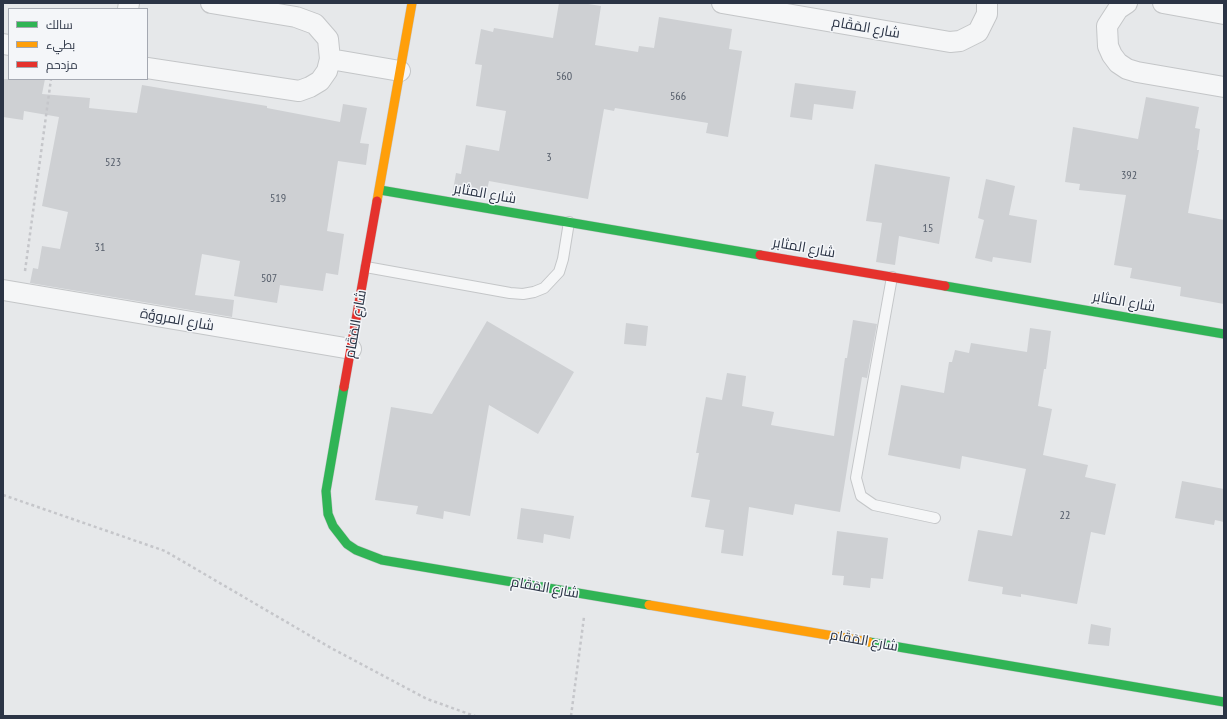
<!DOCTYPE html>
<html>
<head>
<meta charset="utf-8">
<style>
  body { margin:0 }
  #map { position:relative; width:1227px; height:719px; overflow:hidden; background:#e6e8ea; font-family:"PT Sans Narrow",Cairo,sans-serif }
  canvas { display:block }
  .frame { position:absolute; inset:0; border:4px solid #2b3445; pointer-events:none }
  .legend { position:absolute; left:8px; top:8px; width:140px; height:72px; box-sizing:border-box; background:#f4f6f9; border:1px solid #a4a8b1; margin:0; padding:5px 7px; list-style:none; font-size:12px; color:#2b3445 }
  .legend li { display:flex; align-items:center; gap:8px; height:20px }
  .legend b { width:20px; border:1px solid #a4a8b1 }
</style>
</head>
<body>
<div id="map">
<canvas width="1227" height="719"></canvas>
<div class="frame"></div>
<ul class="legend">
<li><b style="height:5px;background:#30b455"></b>سالك</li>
<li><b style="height:5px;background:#ff9f0a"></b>بطيء</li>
<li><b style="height:5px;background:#e5322d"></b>مزدحم</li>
</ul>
</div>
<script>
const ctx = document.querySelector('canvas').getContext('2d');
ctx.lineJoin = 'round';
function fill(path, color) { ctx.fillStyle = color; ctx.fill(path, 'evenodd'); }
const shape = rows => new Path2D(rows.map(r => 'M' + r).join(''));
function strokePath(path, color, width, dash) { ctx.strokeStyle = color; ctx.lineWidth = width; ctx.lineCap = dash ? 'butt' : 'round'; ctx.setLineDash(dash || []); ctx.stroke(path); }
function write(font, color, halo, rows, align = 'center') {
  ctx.font = font + ' "PT Sans Narrow",Cairo,sans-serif'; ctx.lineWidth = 3; ctx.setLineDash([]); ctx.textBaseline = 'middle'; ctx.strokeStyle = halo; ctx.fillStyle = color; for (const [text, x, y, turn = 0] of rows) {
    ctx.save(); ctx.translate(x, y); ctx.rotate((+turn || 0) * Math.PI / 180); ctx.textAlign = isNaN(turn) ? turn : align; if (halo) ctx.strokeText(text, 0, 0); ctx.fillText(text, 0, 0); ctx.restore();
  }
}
fill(shape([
  [559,3,582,3,601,6,595,45,638,52,639,46,654,48,659,17,732,29,729,49,742,51,728,137,706,133,708,123,615,108,614,111,604,109,588,199,489,181,486,195,453,190,456,173,461,174,466,145,499,151,506,111,476,106,482,65,475,64,481,29,493,32,494,28,553,38],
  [3,79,45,79,42,94,90,98,89,108,137,113,142,85,267,106,267,108,340,122,343,104,367,108,360,143,369,144,366,165,338,161,327,231,344,234,338,275,326,273,323,291,280,285,277,303,234,296,240,261,202,254,195,295,234,300,232,317,30,283,33,268,38,269,42,246,60,249,68,212,42,206,59,117,24,111,23,120,3,117],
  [795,83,856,91,853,109,814,104,812,120,790,117],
  [1146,97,1199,107,1195,128,1200,129,1197,150,1199,150,1188,213,1224,220,1224,304,1180,296,1181,287,1130,278,1132,268,1114,265,1126,195,1079,190,1080,184,1065,182,1073,127,1138,139],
  [875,164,950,177,939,244,899,236,895,265,876,262,882,223,866,221],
  [986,179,1015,186,1009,215,1037,220,1031,263,993,257,992,262,975,258,984,220,978,218],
  [853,320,877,324,867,378,862,377,840,512,795,504,793,515,749,507,743,556,721,553,724,530,705,527,710,500,691,497,699,453,696,453,706,397,722,400,727,373,746,376,742,406,774,412,771,425,834,436,845,358,847,358],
  [487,321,574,372,538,434,489,405,470,516,444,511,443,519,416,514,418,506,375,500,391,407,432,414],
  [626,323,648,326,646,346,624,344],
  [1030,328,1051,331,1046,369,1044,369,1038,406,1052,409,1043,455,1088,465,1085,477,1116,484,1105,535,1091,532,1077,604,1021,594,1021,597,1002,594,1003,587,968,581,978,530,1012,536,1026,469,962,456,960,469,888,455,901,385,944,393,949,362,952,362,955,350,969,353,971,343,1027,352],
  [1182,481,1224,489,1224,522,1215,520,1214,525,1175,518],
  [521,508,574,516,570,539,544,534,543,543,517,539],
  [837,531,888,538,883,579,871,578,870,588,843,585,844,576,832,575],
  [1091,624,1111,628,1109,646,1088,644]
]), '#ced0d3');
const lane = shape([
  [366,267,510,293,523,294,534,292,544,288,559,272,563,259,569,222],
  [892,277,856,478,861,496,874,505,935,518]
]);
const street = shape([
  [722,3,950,42,960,41,978,32,987,14,987,3],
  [1127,3,1118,9,1107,26,1108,46,1112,55,1118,63,1127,69,1137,72,1224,87],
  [1163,3,1224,14],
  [128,9,129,3],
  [3,44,9,45],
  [330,59,400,71],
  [147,68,299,91,310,87,320,81,327,71,330,59,328,39,315,24,296,17,211,3],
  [3,290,351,349]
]);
const fast = shape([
  [380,190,760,255],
  [945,286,1224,334],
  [344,387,326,491,328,514,333,526,347,544,356,550,382,560,649,605],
  [869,642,1224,702]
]);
const slow = shape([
  [377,201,412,3],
  [649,605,869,642]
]);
const jam = shape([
  [760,255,945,286],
  [344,387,377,201]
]);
strokePath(lane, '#c4c6c8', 12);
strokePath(street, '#c4c6c8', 22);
strokePath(fast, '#c4c6c8', 10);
strokePath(slow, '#c4c6c8', 10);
strokePath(jam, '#c4c6c8', 10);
strokePath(shape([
  [25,271,51,79],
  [3,495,165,551,331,648,427,699,475,716],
  [571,716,584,617]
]), '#c5c6ca', 2.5, [3, 3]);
strokePath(lane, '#f5f6f7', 10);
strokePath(street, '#f5f6f7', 20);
strokePath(fast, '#30b455', 9);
strokePath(slow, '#ff9f0a', 9);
strokePath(jam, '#e5322d', 9);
write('12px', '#545c69', null, [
  ["560",564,77],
  ["566",678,97],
  ["3",549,158],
  ["523",113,163],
  ["392",1129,176],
  ["519",278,199],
  ["15",928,229],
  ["31",100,248],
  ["507",269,279],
  ["22",1065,516]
]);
write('14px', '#2b3445', '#f4f6f9', [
  ["شارع المَقَام",866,28,10],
  ["شارع المثابر",485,194,10],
  ["شارع المثابر",804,248,10],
  ["شارع المثابر",1124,302,10],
  ["شارع المروؤة",177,320,10],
  ["شارع المَقَام",356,324,-80],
  ["شارع المَقَام",545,588,10],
  ["شارع المَقَام",864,641,10]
]);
</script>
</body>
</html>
